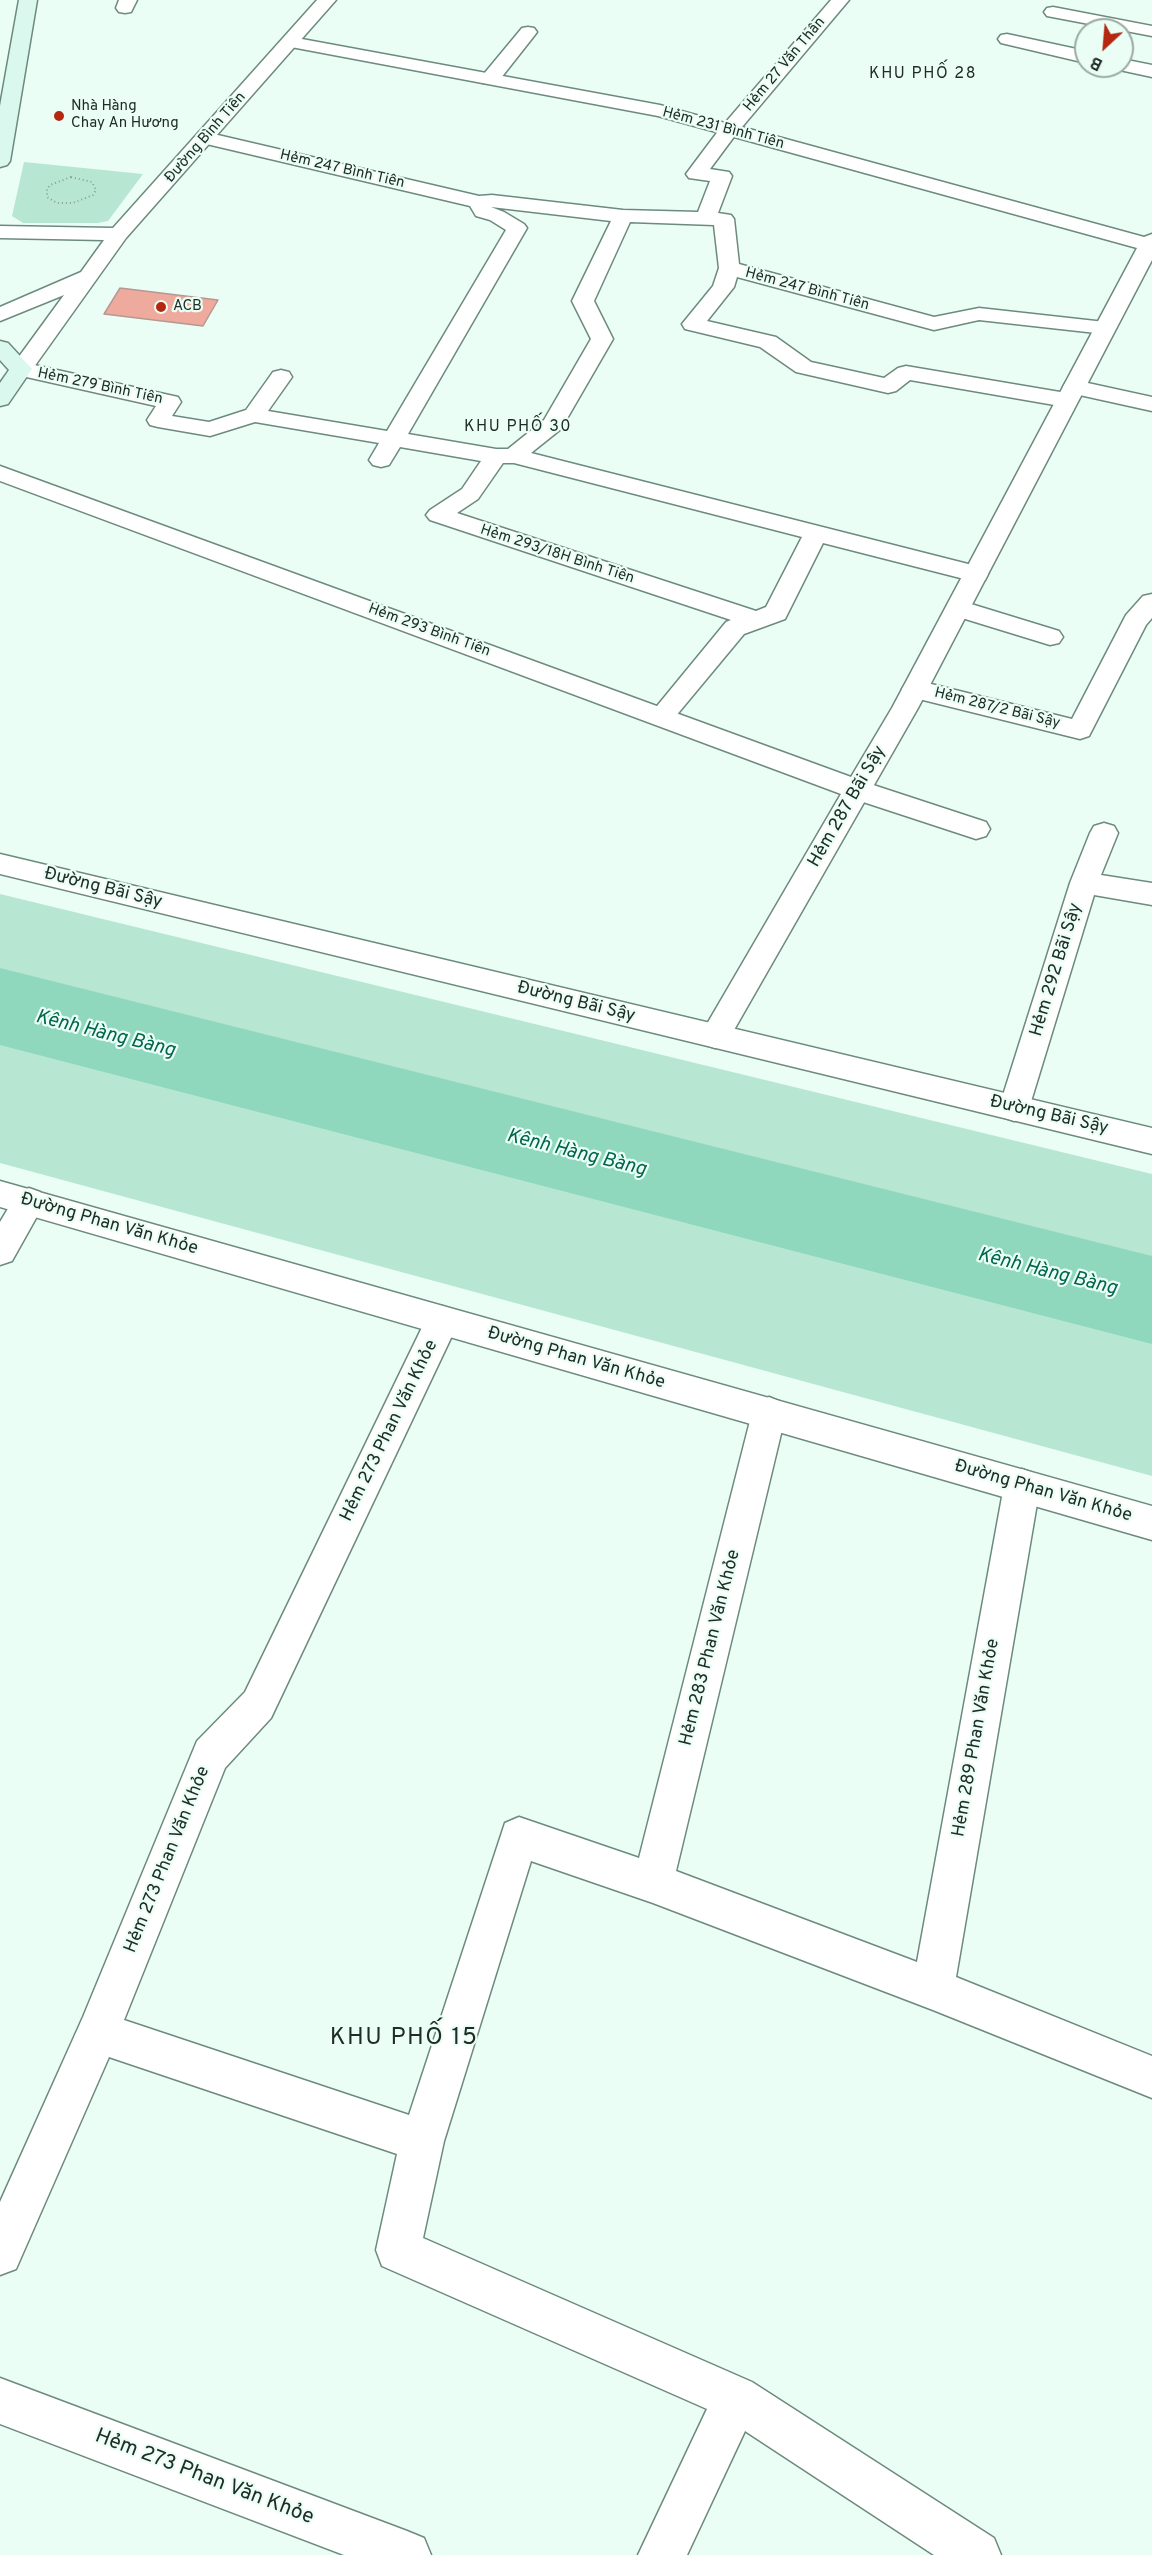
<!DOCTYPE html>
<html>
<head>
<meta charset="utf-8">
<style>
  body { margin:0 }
  #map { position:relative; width:1152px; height:2555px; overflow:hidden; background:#ebfef6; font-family:Overpass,sans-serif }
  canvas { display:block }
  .north { position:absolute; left:1074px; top:18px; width:60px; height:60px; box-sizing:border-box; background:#ebfef6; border:2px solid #9aaaa3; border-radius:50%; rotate:206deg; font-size:16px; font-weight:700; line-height:24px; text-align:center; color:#202c27 }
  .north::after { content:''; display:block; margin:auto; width:21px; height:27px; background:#b42711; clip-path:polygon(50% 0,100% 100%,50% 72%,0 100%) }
</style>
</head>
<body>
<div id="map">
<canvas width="1152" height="2555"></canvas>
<div class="north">B</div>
</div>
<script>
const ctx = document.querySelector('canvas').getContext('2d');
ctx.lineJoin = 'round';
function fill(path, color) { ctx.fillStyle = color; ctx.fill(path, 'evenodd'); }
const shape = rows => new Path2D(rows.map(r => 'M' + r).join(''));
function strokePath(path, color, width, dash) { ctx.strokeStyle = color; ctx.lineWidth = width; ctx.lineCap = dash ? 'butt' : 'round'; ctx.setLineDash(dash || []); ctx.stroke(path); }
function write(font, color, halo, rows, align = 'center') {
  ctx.font = font + ' Overpass,sans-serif'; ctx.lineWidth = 4.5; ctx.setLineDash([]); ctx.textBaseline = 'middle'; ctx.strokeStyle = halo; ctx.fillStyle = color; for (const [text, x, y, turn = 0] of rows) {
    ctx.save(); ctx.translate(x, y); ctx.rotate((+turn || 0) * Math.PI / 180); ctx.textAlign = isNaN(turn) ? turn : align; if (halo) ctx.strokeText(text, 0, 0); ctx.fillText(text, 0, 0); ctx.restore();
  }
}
fill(shape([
  [24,162,143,174,108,221,98,223,23,223,12,216],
  [0,894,1152,1174,1152,1476,0,1163]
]), '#b7e7d3');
fill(shape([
  [0,968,1152,1256,1152,1344,0,1045]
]), '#8fd8bd');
const building = shape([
  [120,288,218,300,203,326,104,314,120,288]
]);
fill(building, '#eeaa9c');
strokePath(building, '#b69892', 1.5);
const service = shape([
  [119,0,137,0,131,12,125,13,119,12,116,8,119,0],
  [1053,7,1152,26,1152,36,1047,16,1044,12,1047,8,1053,7],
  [528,27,534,28,537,32,534,36,497,83,483,83,481,79,483,75,522,28,528,27],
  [1007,34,1086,51,1086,63,1001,43,998,39,1001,35,1007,34],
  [1122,59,1152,65,1152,77,1115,69,1113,66,1122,66,1122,59],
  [729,124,736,126,739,130,710,169,729,172,732,176,718,213,731,215,734,219,739,264,934,317,979,308,1105,322,1113,323,1116,328,1113,333,1105,334,979,320,934,330,737,277,734,287,707,321,776,337,811,362,884,378,898,368,906,366,1066,393,1074,395,1077,400,1074,405,1066,407,910,380,896,391,888,393,796,372,760,347,685,329,682,324,713,286,719,268,714,225,630,222,594,301,613,339,561,429,531,453,976,566,985,568,988,574,985,580,976,582,823,543,785,619,744,634,670,723,661,726,652,723,648,717,726,622,731,620,430,520,426,515,430,510,462,489,481,461,400,447,389,465,381,467,373,465,369,460,379,443,255,422,210,436,158,427,150,425,147,420,156,406,13,374,10,369,13,364,21,362,178,397,181,402,172,416,209,422,246,410,273,372,281,370,289,372,292,377,268,411,387,431,506,230,490,220,476,216,470,206,198,142,195,138,198,134,205,132,479,196,492,195,623,210,698,212,710,181,689,178,686,174,722,126,729,124],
  [491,207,611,221,572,301,591,339,544,420,508,449,496,449,408,434,527,228,524,224,504,212,491,207],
  [503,463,514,463,802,537,766,607,756,611,457,513,478,499,503,463],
  [1074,380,1152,397,1152,411,1066,392,1063,387,1066,382,1074,380],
  [1152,594,1152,618,1146,625,1089,736,1080,739,915,698,906,695,902,689,906,683,915,680,1072,719,1126,615,1143,596,1152,594],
  [958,600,1059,631,1063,637,1059,643,1050,645,949,614,946,608,949,602,958,600],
  [858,780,986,822,990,829,986,836,976,839,848,797,844,790,848,783,858,780],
  [1104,823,1114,826,1118,833,1101,875,1152,883,1152,905,1094,895,1029,1108,1025,1117,1014,1121,1003,1117,999,1108,1070,883,1090,833,1094,826,1104,823],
  [29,1188,40,1192,45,1202,12,1261,0,1265,0,1222,18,1192,29,1188],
  [442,1306,454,1311,459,1321,271,1718,225,1768,124,2020,409,2115,505,1823,519,1817,639,1858,752,1413,757,1402,769,1397,781,1402,786,1413,676,1871,917,1962,1004,1486,1009,1474,1022,1469,1035,1474,1040,1486,956,1977,1152,2056,1152,2098,933,2010,653,1903,531,1861,444,2141,423,2238,752,2382,994,2538,1001,2555,934,2555,745,2431,687,2555,638,2555,707,2409,382,2266,376,2250,397,2154,109,2057,16,2269,0,2275,0,2202,83,2017,197,1741,245,1692,430,1311,442,1306],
  [0,2378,407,2531,424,2538,431,2555,344,2555,0,2424,0,2378]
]);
const minor = shape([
  [831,0,849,0,742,127,1144,237,1152,234,1152,260,918,708,726,1044,715,1048,704,1044,700,1036,841,794,0,481,0,466,851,777,892,708,1137,248,658,116,291,47,285,46,282,42,285,38,291,37,660,105,725,123,831,0]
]);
const tertiary = shape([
  [317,0,336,0,126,238,29,374,21,376,13,374,10,369,64,295,0,321,0,307,81,272,104,240,0,238,0,226,113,228,317,0],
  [0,854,1152,1128,1152,1154,0,874,0,854],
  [0,1181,1152,1506,1152,1540,0,1207,0,1181]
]);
const secondary = shape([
  [19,0,37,0,10,161,7,165,0,167,0,106,19,0],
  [0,341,8,343,32,369,8,404,0,406,0,383,9,370,0,360,0,341]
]);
strokePath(service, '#6d8a7e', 3);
strokePath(minor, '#6d8a7e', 3);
strokePath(tertiary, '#6d8a7e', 3);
strokePath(secondary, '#6d8a7e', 3);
strokePath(shape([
  [71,177,92,182,96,190,93,195,73,203,57,203,47,197,47,189,50,185,71,177]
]), '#8d9d97', 2, [1, 3]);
fill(service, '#fff');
fill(minor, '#fff');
fill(tertiary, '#fff');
fill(secondary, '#daf8ed');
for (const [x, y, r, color] of [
  [59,116,6,"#b42711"],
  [161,307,6,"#b42711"]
]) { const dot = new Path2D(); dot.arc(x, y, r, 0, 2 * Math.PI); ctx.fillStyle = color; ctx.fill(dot); strokePath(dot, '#ebfef6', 2); }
write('15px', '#202c27', '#ebfef6', [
  ["Hẻm 27 Văn Thân",785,65,-50],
  ["Hẻm 231 Bình Tiên",723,129,15],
  ["Đường Bình Tiên",206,138,-49],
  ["Hẻm 247 Bình Tiên",342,170,13],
  ["Hẻm 247 Bình Tiên",807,290,15],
  ["Hẻm 279 Bình Tiên",100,387,12],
  ["Hẻm 293/18H Bình Tiên",557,555,18],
  ["Hẻm 293 Bình Tiên",429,631,20],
  ["Hẻm 287/2 Bãi Sậy",997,709,14]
]);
write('15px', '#202c27', '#ebfef6', [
  ["Nhà Hàng",71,107],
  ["Chay An Hương",71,124],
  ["ACB",173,307]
], 'left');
ctx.letterSpacing = '1.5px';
write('16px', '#202c27', '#ebfef6', [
  ["KHU PHỐ 28",923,75],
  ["KHU PHỐ 30",518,428]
]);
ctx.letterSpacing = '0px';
write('18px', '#202c27', '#ebfef6', [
  ["Hẻm 287 Bãi Sậy",848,807,-60],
  ["Đường Bãi Sậy",103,889,14],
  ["Hẻm 292 Bãi Sậy",1057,970,-73],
  ["Đường Bãi Sậy",576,1003,14],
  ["Đường Bãi Sậy",1049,1116,13],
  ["Đường Phan Văn Khỏe",109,1225,16],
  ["Đường Phan Văn Khỏe",576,1359,16],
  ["Hẻm 273 Phan Văn Khỏe",390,1431,-64],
  ["Đường Phan Văn Khỏe",1043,1492,16],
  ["Hẻm 283 Phan Văn Khỏe",711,1648,-76],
  ["Hẻm 289 Phan Văn Khỏe",977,1738,-80],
  ["Hẻm 273 Phan Văn Khỏe",168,1860,-68]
]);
write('italic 20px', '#00654c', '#ebfef6', [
  ["Kênh Hàng Bàng",105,1035,14],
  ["Kênh Hàng Bàng",576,1154,14],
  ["Kênh Hàng Bàng",1047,1273,14]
]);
write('21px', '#202c27', '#ebfef6', [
  ["Hẻm 273 Phan Văn Khỏe",204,2478,21]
]);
ctx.letterSpacing = '1.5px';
write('24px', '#202c27', '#ebfef6', [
  ["KHU PHỐ 15",404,2039]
]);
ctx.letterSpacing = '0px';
</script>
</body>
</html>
